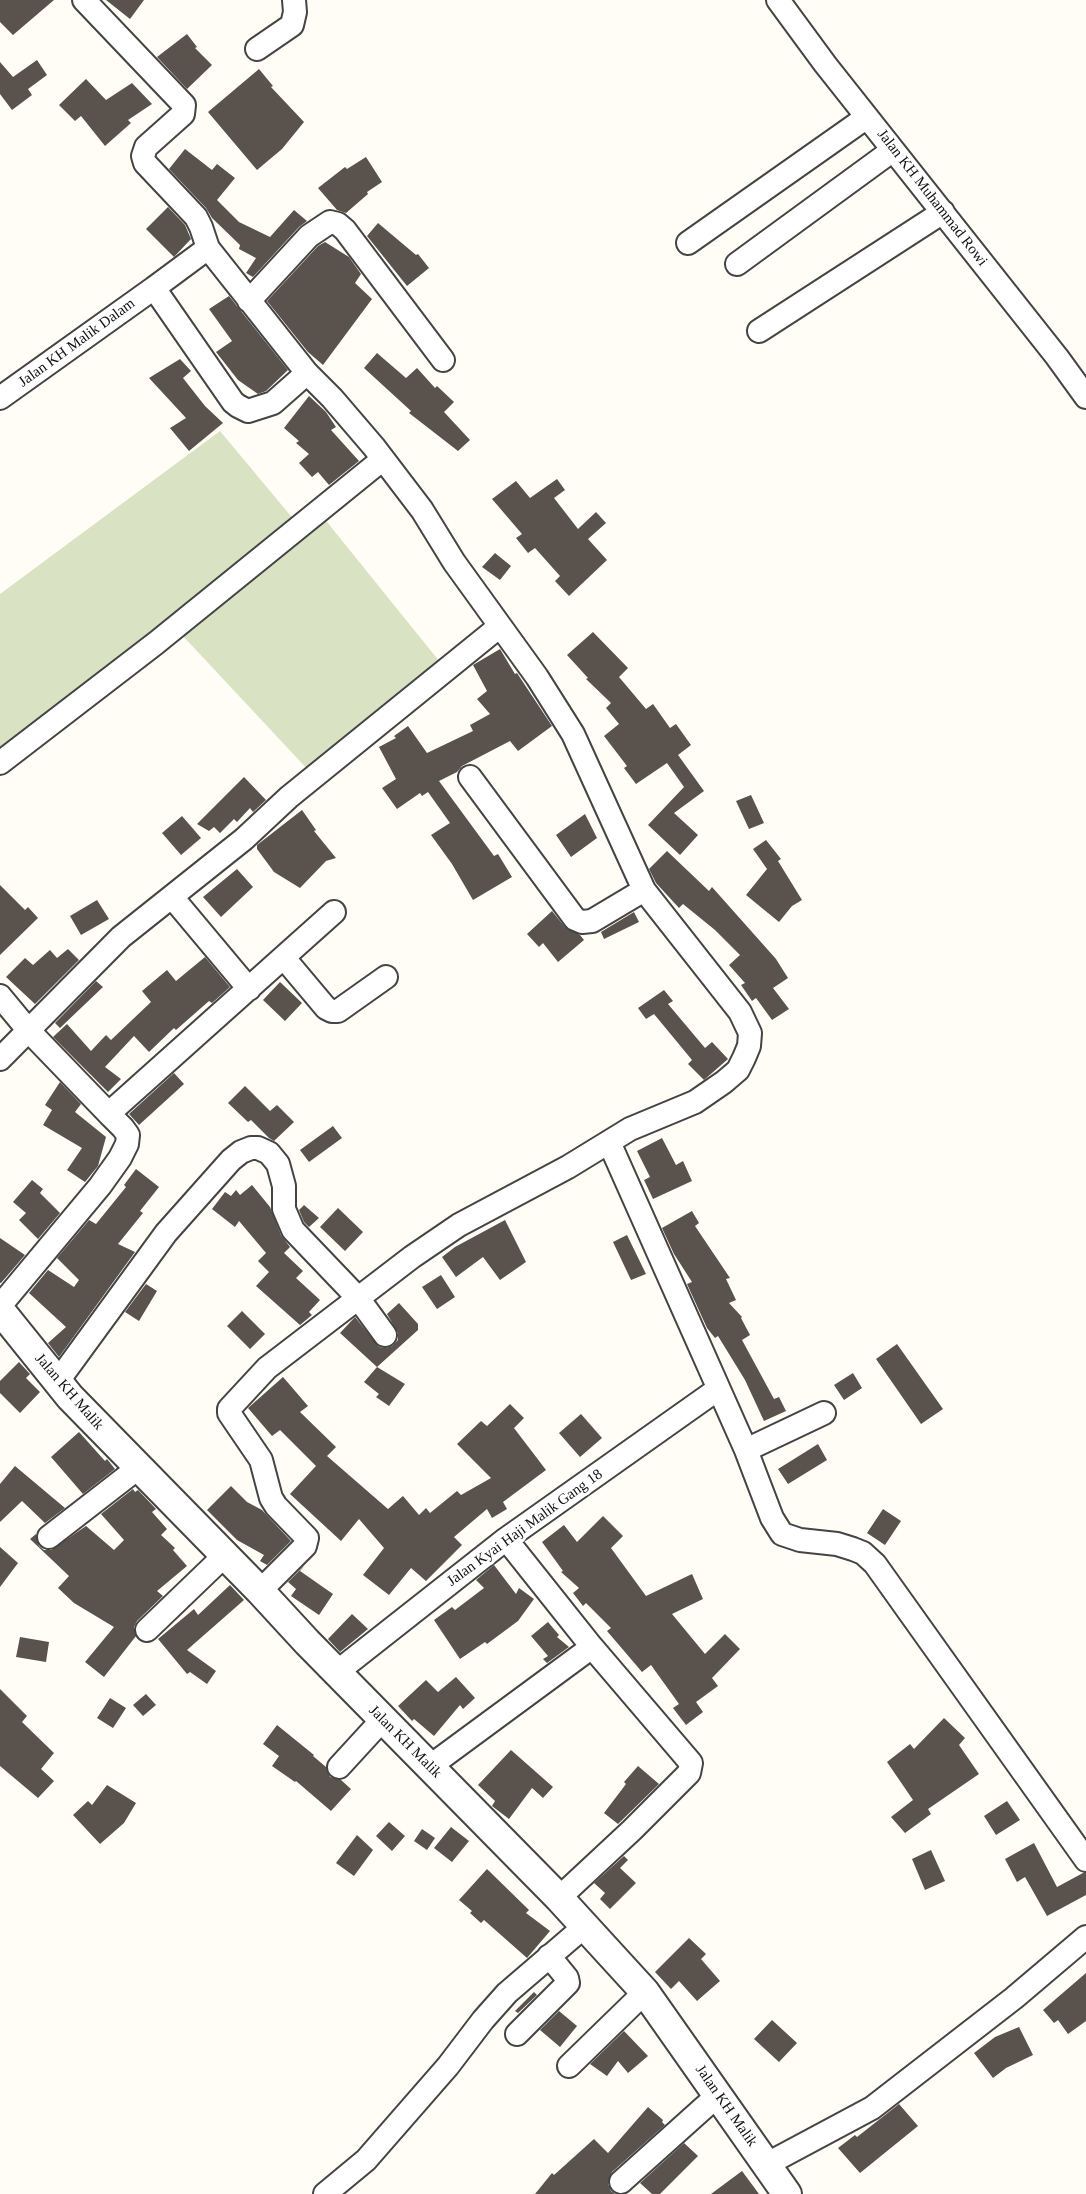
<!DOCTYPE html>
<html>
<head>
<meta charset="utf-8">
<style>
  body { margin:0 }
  canvas { display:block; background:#fffdf5 }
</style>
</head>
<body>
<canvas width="1086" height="2194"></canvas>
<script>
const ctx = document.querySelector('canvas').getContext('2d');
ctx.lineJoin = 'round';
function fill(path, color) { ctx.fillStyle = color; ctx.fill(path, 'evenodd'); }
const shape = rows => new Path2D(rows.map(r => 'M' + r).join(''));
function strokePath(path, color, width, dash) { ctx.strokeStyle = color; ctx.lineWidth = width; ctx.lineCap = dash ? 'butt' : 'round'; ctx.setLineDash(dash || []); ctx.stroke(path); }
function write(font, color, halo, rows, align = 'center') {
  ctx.font = font + ' "Times New Roman",serif'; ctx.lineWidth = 6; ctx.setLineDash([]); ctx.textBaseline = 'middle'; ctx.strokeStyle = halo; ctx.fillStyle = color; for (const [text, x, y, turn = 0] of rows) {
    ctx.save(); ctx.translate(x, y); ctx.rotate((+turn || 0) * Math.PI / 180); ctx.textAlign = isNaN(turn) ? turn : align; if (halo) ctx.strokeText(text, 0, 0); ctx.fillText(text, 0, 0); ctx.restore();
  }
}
fill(shape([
  [220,431,295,521,0,752,0,594],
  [323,517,444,667,311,773,181,634]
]), '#d9e3c4');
fill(shape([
  [0,0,54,0,13,35,0,22],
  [106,0,144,0,130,19],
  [187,34,197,47,195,48,212,65,187,89,157,57],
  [37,60,47,75,28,89,32,95,12,110,0,94,0,62,13,77],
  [259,69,273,86,271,87,304,122,282,149,257,170,208,112],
  [86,79,106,100,132,83,152,104,128,120,131,123,105,146,81,116,75,121,59,105],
  [185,149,212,170,217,164,235,178,217,200,239,222,270,237,294,210,307,221,299,227,253,277,246,273,256,258,239,249,240,245,212,218,206,208,169,169],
  [366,157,382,182,367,192,368,194,346,213,337,210,318,188,345,167,347,169],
  [168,207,185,225,191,239,174,257,146,229],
  [378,223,416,255,418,254,429,268,407,286,367,236],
  [325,242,349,257,361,274,355,283,372,299,323,365,308,352,267,301,318,246],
  [229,296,288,370,266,391,258,394,238,380,216,352,232,341,209,309],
  [377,353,406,378,417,368,435,388,437,386,454,402,444,412,470,440,458,451,409,413,411,411,364,368],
  [180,359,191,371,183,378,205,406,223,423,189,451,170,428,186,418,149,378],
  [309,396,326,412,336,427,331,430,359,461,329,485,318,472,312,477,299,463,309,454,296,443,299,441,284,428],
  [557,479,565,490,554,498,578,529,596,512,606,523,588,539,607,560,569,596,555,581,560,576,535,548,528,553,516,538,522,534,492,499,516,481,530,498],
  [495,553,511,566,500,580,482,567],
  [593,632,628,668,619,677,646,709,653,704,670,728,676,724,691,745,678,755,704,791,674,813,698,835,680,855,648,825,684,787,667,763,636,784,624,768,627,766,604,736,619,724,606,708,611,703,586,679,588,678,567,655],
  [500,649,515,674,517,673,552,726,518,751,510,741,462,766,457,772,439,781,494,856,498,854,512,877,473,900,452,864,431,835,450,823,428,792,422,796,420,793,397,809,382,788,396,779,379,747,396,738,394,736,408,726,427,753,473,731,470,725,490,714,477,699,487,691,473,665],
  [244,777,266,800,253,812,250,808,237,822,234,819,220,833,214,827,209,831,197,824],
  [751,795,764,823,749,829,736,801],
  [302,810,316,830,314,831,336,858,326,861,300,888,274,872,257,849,257,845],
  [585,814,597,838,571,857,556,835],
  [182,816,201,838,181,855,162,833],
  [766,840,781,859,778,861,802,900,792,906,779,922,746,895,767,869,753,849],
  [667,851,709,891,712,887,776,959,788,978,773,988,789,1009,772,1020,756,998,752,1001,741,985,745,983,729,965,740,955,715,930,683,904,679,908,656,883,649,869],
  [237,869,253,887,221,917,203,897],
  [0,885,25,910,28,907,38,918,0,955],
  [97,900,109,919,81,935,70,916],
  [552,911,565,927,580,935,584,940,558,962,543,943,539,947,527,934],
  [634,912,639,922,604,939,601,932],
  [68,949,79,960,35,1004,6,977,25,958,33,965,50,950,57,958],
  [205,957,230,987,212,1003,209,1001,176,1030,174,1028,149,1052,134,1036,105,1067,121,1079,108,1092,53,1037,67,1024,91,1051,106,1035,111,1040,151,1002,142,991,167,970,176,981],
  [96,981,103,987,60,1028,55,1023],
  [280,982,302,1003,285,1021,263,1000],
  [664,990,673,1001,668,1004,705,1048,712,1042,728,1059,704,1080,688,1064,692,1060,654,1014,646,1019,638,1008],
  [174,1073,184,1084,139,1125,129,1114],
  [60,1082,81,1104,75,1112,106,1137,98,1166,85,1182,67,1170,82,1148,43,1125,52,1110,45,1105],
  [245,1086,270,1111,277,1105,294,1122,274,1141,269,1138,251,1120,248,1122,228,1103],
  [333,1126,342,1138,309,1162,300,1150],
  [662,1138,676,1165,683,1161,692,1181,653,1199,644,1180,650,1177,637,1151],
  [136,1169,159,1187,140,1211,143,1213,118,1244,135,1252,59,1357,48,1343,66,1327,29,1293,48,1270,74,1287,79,1280,57,1258,89,1220,96,1224,126,1187,124,1185],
  [32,1180,43,1189,40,1193,60,1213,38,1239,19,1220,26,1213,13,1202],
  [252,1185,270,1207,281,1235,290,1247,284,1253,303,1271,296,1278,320,1300,309,1312,312,1315,300,1325,256,1286,269,1272,258,1261,266,1253,239,1221,235,1227,212,1209,225,1192,231,1196,236,1190,240,1195],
  [304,1205,319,1218,309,1227,304,1222,299,1210],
  [338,1208,363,1232,345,1251,320,1227],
  [692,1211,699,1223,695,1226,730,1278,726,1279,736,1300,729,1303,742,1317,741,1318,750,1335,742,1340,774,1399,779,1397,786,1411,764,1421,745,1380,718,1336,715,1338,707,1328,687,1284,692,1282,674,1254,662,1228],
  [505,1220,526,1262,500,1280,483,1257,456,1277,442,1257,455,1247],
  [627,1235,646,1274,631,1280,613,1242],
  [0,1238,25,1255,1,1283,0,1283],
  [441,1275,455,1297,437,1309,422,1287],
  [146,1284,157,1291,139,1321,125,1312],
  [399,1303,418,1324,418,1330,377,1367,340,1333,355,1317,379,1347,386,1348,392,1346,398,1340,398,1333,387,1314],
  [242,1311,265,1334,250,1349,227,1326],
  [897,1344,943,1409,921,1424,876,1359],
  [19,1362,30,1374,26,1378,40,1392,20,1413,0,1393,0,1381],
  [377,1367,405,1384,389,1406,376,1397,379,1394,364,1382],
  [853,1373,862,1388,844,1400,834,1385],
  [283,1377,308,1406,300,1412,336,1447,327,1456,388,1509,403,1496,419,1515,426,1508,430,1513,457,1491,461,1495,491,1478,457,1444,481,1421,487,1426,510,1404,524,1418,514,1428,546,1470,503,1502,507,1509,492,1518,487,1509,454,1537,462,1545,426,1581,411,1568,389,1595,363,1575,384,1548,359,1519,341,1541,290,1494,316,1466,280,1430,272,1436,248,1408],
  [581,1414,602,1438,580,1457,559,1433],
  [79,1432,105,1461,107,1459,115,1469,83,1494,51,1457],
  [818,1444,827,1460,788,1484,778,1469],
  [15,1466,65,1508,45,1523,22,1501,0,1522,0,1484],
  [231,1486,247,1502,262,1510,291,1541,267,1565,260,1561,264,1555,237,1540,207,1510],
  [133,1489,135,1492,138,1490,156,1509,152,1512,167,1529,161,1535,175,1548,173,1550,187,1566,157,1591,163,1596,137,1621,134,1627,136,1636,104,1677,85,1662,114,1627,74,1603,58,1588,69,1576,30,1539,36,1534,39,1546,44,1550,51,1550,86,1526,114,1550,124,1540,101,1514],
  [883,1509,901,1521,885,1545,867,1533],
  [603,1516,623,1536,611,1548,646,1596,692,1574,703,1599,672,1614,705,1654,725,1634,740,1649,712,1678,718,1686,696,1702,703,1712,686,1725,673,1708,679,1704,651,1665,642,1672,607,1631,611,1628,586,1603,583,1606,573,1593,579,1588,561,1572,563,1571,542,1542,564,1525,577,1542],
  [0,1547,18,1563,0,1587],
  [305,1565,300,1571,333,1594,319,1615,291,1596,296,1589,288,1582],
  [494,1565,516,1594,519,1588,534,1599,518,1621,487,1644,485,1642,460,1659,434,1620,452,1607,455,1610,484,1588,476,1580],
  [230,1585,244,1600,187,1650,216,1671,207,1684,190,1672,187,1674,158,1639,194,1609,198,1615],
  [352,1614,368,1629,340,1652,328,1639],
  [548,1622,559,1635,557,1637,569,1647,547,1663,543,1659,548,1656,531,1636],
  [20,1637,49,1642,46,1662,16,1657],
  [456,1677,475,1698,463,1709,460,1705,434,1736,414,1719,412,1721,398,1706,426,1680,438,1692],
  [0,1689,27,1716,22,1722,54,1753,41,1769,54,1781,38,1798,0,1766],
  [146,1694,156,1705,143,1716,133,1705],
  [110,1698,126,1708,113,1728,97,1718],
  [944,1718,965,1738,959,1745,979,1774,928,1809,931,1814,905,1833,891,1817,913,1800,887,1762,910,1744,914,1749],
  [277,1725,314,1755,313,1756,326,1767,330,1777,341,1780,351,1789,331,1811,296,1781,295,1782,272,1766,279,1756,263,1744],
  [511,1750,553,1787,543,1798,532,1788,509,1819,492,1806,495,1801,478,1785],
  [638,1766,659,1784,618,1824,604,1813,626,1784,624,1782],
  [107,1785,136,1803,124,1823,100,1844,73,1815,88,1801,92,1805],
  [1007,1801,1020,1820,996,1835,984,1816],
  [389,1822,405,1836,392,1851,376,1836],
  [451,1827,469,1841,452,1862,434,1848],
  [422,1829,435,1838,427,1850,414,1841],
  [357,1835,373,1850,354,1876,336,1863],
  [1034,1843,1057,1887,1083,1873,1086,1873,1086,1895,1047,1916,1025,1877,1017,1882,1005,1859],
  [931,1850,945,1881,925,1890,912,1859],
  [624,1856,628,1860,620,1868,636,1883,610,1909,600,1899,605,1893,594,1883],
  [487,1869,529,1910,526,1913,550,1931,527,1958,484,1920,481,1923,470,1913,472,1911,459,1900],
  [689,1938,706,1954,701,1959,720,1981,697,2001,679,1981,671,1989,655,1972],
  [1086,1973,1086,2021,1068,2034,1058,2020,1054,2023,1043,2010],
  [534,1992,537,1995,518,2013,515,2011],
  [559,2011,577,2026,560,2047,540,2030],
  [772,2020,797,2043,779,2062,754,2039],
  [1019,2027,1033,2055,1006,2068,993,2078,974,2053,995,2037],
  [624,2031,648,2056,628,2073,618,2061,607,2076,590,2064],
  [899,2104,918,2126,860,2173,838,2148,855,2135,857,2137],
  [648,2107,663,2120,662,2122,665,2125,612,2172,608,2184,611,2191,615,2194,535,2194,552,2173,554,2175,594,2139,608,2153],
  [684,2143,698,2156,660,2194,652,2194,640,2183],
  [742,2171,759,2194,711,2194]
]), '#5a524d');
const minor = shape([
  [84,0,184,105,183,114,146,147,143,156,145,163,196,217,201,227,208,248,154,288,233,402,238,406,248,411,273,403,307,373,332,398,374,447,422,510,454,562,537,677,573,734,644,890,740,1012,750,1033,749,1046,744,1058,738,1070,724,1082,695,1102,630,1129,568,1167,459,1225,412,1257,267,1368,229,1409,229,1413,261,1460,271,1498,276,1506,307,1538,305,1546,260,1591],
  [778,0,825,64,1057,357,1086,397],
  [257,49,292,25,295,12,294,0],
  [688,243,867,117],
  [208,248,307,373],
  [737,264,893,150],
  [249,301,309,236,330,222,338,224,345,230,443,360],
  [759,331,943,212],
  [0,398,154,288],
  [0,763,156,643,383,459],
  [470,777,575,919,582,922,592,921,644,890],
  [172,897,249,989],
  [284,958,326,1008,332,1011,338,1011,386,977],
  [0,996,29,1031,110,1115],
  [0,1059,121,937,244,839,289,797,500,626],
  [609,1142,746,1450,824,1413],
  [0,1306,100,1186,120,1158,127,1144,128,1135,123,1128,110,1115,116,1107,334,912],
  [58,1381,166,1233,231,1160,241,1152,251,1148,258,1148,269,1153,278,1164,284,1186,284,1209,293,1230,358,1298,385,1335],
  [746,1450,772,1518,782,1534,800,1540,837,1544,853,1549,863,1553,875,1564,1086,1860],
  [49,1537,138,1468],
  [506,1539,592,1647,691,1763,689,1773,632,1830,559,1898],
  [147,1630,224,1556],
  [337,1672,506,1539,718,1389],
  [339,1767,383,1719],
  [429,1767,592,1647],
  [517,2034,568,1983,567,1978,549,1956],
  [569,2066,645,1992],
  [771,2162,872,2108,1014,1998,1086,1937],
  [621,2182,718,2095],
  [325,2194,366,2160,448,2066,483,2020,507,1993,585,1926]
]);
const tertiary = shape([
  [0,1310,70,1397,260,1591,307,1642,559,1898,645,1992,787,2194]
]);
strokePath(minor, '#444', 26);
strokePath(tertiary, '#444', 32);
strokePath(minor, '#fff', 22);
strokePath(tertiary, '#fff', 28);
write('15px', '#111', '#fff', [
  ["Jalan KH Muhammad Rowi",932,198,52],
  ["Jalan KH Malik Dalam",77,343,-36],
  ["Jalan KH Malik",69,1392,49],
  ["Jalan Kyai Haji Malik Gang 18",525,1528,-36],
  ["Jalan KH Malik",405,1742,45],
  ["Jalan KH Malik",726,2106,55]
]);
</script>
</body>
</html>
